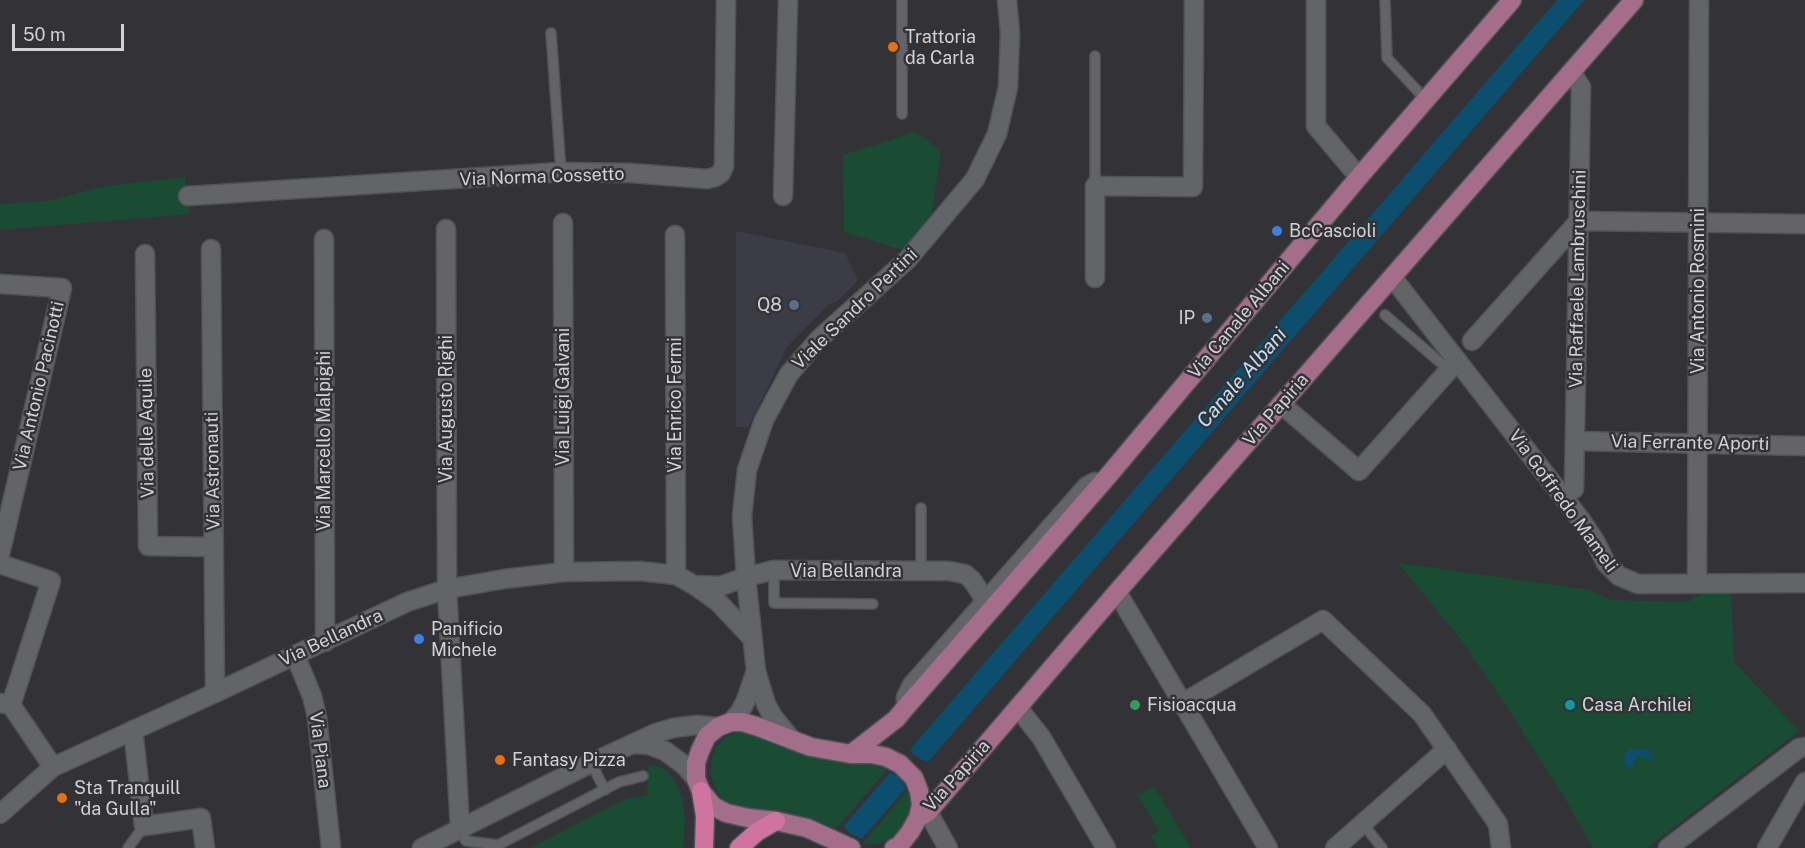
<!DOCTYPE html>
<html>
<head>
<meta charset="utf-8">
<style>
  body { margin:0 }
  #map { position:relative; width:1805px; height:848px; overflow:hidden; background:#333337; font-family:"Public Sans",sans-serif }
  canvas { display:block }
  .scale { position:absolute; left:12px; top:24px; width:112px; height:27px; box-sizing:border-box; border:3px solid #d1d2d5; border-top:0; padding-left:8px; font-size:18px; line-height:21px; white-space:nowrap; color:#d1d2d5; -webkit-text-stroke:4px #333337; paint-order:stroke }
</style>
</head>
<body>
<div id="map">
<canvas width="1805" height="848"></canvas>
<div class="scale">50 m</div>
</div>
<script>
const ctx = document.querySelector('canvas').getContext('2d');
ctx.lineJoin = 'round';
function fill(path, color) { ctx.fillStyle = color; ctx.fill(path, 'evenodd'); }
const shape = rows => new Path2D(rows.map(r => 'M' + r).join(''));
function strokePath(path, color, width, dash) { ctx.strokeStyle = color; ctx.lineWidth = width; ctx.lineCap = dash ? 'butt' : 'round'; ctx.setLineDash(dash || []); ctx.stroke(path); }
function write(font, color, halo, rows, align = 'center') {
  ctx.font = font + ' "Public Sans",sans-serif'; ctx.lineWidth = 5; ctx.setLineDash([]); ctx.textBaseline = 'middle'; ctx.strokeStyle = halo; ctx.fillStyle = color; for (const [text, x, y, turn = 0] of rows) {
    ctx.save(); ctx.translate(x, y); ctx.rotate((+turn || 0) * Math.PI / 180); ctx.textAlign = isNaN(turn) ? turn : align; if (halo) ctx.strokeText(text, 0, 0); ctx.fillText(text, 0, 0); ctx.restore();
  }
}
fill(shape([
  [736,231,845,253,858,280,837,302,829,304,787,347,748,427,736,427]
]), '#3b3c46');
fill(shape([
  [915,132,941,151,930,224,903,250,844,232,843,155],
  [185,177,190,214,0,230,0,204,48,201,101,187],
  [1398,563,1590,590,1610,600,1688,602,1707,591,1731,592,1734,662,1799,731,1647,848,1593,848,1566,800,1513,716,1462,641],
  [738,732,758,732,856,763,889,767,836,829,808,818,773,811,745,810,734,807,722,800,715,787,711,775,711,761,716,747,726,737],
  [648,765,662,768,668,772,675,781,682,800,685,819,683,848,530,848,626,799,647,795],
  [1154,786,1191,848,1158,848,1151,836,1159,831,1138,796],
  [910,787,912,807,907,821,899,833,885,841,877,844,863,843]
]), '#1a4c34');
fill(shape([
  [1557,0,1584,0,854,848,825,848],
  [1631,749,1645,749,1649,751,1653,756,1649,759,1636,757,1631,768,1627,767,1624,758,1627,752]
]), '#0c4e6d');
fill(shape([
  [908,746,913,754,924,761,931,763,907,791,899,777,886,771],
  [842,823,846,829,851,834,865,840,858,848,822,848]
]), '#333337');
const lane = shape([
  [902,0,902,114],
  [1385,0,1387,58,1426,100],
  [551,33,561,172],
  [1095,186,1095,56],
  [1385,315,1449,370],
  [921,508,921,571],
  [774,570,774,603,873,604],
  [591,763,605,790],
  [1363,824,1382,848],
  [460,829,466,841,498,845,619,782,643,776],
  [128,848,144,826]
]);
const street = shape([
  [1316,0,1316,126,1359,177],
  [1571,72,1581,87,1574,489],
  [188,196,561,172,631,173,707,179,715,177,721,173,724,166,726,0],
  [783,196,788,0],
  [563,223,564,572],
  [446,229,447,589,460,829],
  [675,235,676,575],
  [324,239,325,642],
  [211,249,215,693],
  [145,254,148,546,213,547],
  [1392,277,1581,520,1595,541,1606,563,1619,576,1638,584,1805,583],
  [1095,278,1095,186,1193,187,1194,0],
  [0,284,62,288,0,554],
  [1472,341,1579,221,1805,224],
  [1281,404,1359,471,1449,370],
  [1575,441,1805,446],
  [0,564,51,581,11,705],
  [1697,583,1699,0],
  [694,585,721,586,746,577,774,570,949,571,965,574,972,580,982,595,984,603],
  [1117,592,1268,848],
  [295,655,312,696,317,717,331,848],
  [0,703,11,705,53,767],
  [1183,703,1323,620,1422,714,1498,824,1501,848],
  [906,707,906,697,912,685,1087,486,1095,482],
  [1018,708,1041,737,1106,848],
  [133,730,144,826,201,818,205,848],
  [928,812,948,848],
  [0,814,53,767,215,693,407,602,447,589,504,579,564,572,639,571,676,575,694,585,718,602,752,638],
  [1335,848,1447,749],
  [1668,848,1799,748,1805,747],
  [1767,848,1805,782]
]);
const secondary = shape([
  [731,722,740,712,746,700,756,671],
  [792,740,773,717,766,704,756,671,746,577,742,516,747,470,764,420,789,374,819,339,908,259,975,179,997,134,1008,87,1010,33,1007,0],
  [635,744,649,745,665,751,684,765,696,779],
  [422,848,591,763,656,733,673,728,696,725,718,727]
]);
const primary = shape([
  [851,754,896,719,906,707,1108,476,1359,177,1512,0],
  [918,818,928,812,1117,592,1634,0],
  [851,848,807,828,776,821,748,818,726,813,713,806,701,791,696,779,696,763,700,751,707,736,718,727,731,722,742,722,756,726,811,747,851,754,872,754,886,757,900,764,914,778,919,791,921,805,918,818,910,832,899,846,894,848]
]);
const highway = shape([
  [701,791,705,816,704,848],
  [739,848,757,832,776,821]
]);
strokePath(lane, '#515256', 12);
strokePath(street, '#515256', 21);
strokePath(secondary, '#515256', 21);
strokePath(primary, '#515256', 21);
strokePath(highway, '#515256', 21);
strokePath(lane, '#636468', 9);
strokePath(street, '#636468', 18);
strokePath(secondary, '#636468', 18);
strokePath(primary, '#a46e8a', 18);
strokePath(highway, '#cf74a0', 18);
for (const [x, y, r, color] of [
  [893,47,6,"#e8710a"],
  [1277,231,6,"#3f7fe0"],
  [794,305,6,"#5c6f8a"],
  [1207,318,6,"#5c6f8a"],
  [419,639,6,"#3f7fe0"],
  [1135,705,6,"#2e9e5b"],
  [1570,705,6,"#0f9aa8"],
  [500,760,6,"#e8710a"],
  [62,798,6,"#e8710a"]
]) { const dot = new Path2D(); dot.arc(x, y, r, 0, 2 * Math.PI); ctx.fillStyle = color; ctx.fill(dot); strokePath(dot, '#333337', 2); }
write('18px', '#d1d2d5', '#333337', [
  ["Trattoria",905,37],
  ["da Carla",905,58],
  ["BcCascioli",1289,231],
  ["Q8",782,305,"right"],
  ["IP",1195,318,"right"],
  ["Panificio",431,629],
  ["Michele",431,650],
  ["Fisioacqua",1147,705],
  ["Casa Archilei",1582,705],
  ["Fantasy Pizza",512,760],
  ["Sta Tranquill",74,788],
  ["\"da Gulla\"",74,809]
], 'left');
write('18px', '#d1d2d5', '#333337', [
  ["Via Norma Cossetto",542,177,-2],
  ["Via Raffaele Lambruschini",1578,279,-89],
  ["Via Antonio Rosmini",1698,291,-90],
  ["Viale Sandro Pertini",855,309,-44],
  ["Via Canale Albani",1239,320,-50],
  ["Via Antonio Pacinotti",39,386,-77],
  ["Via Luigi Galvani",563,397,-90],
  ["Via Enrico Fermi",675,405,-90],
  ["Via Augusto Righi",446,409,-90],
  ["Via Papiria",1276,410,-49],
  ["Via delle Aquile",147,433,-91],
  ["Via Marcello Malpighi",324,441,-90],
  ["Via Ferrante Aporti",1690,443,1],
  ["Via Astronauti",213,471,-91],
  ["Via Goffredo Mameli",1563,501,54],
  ["Via Bellandra",846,571],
  ["Via Bellandra",331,638,-25],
  ["Via Piana",320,750,83],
  ["Via Papiria",957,776,-48]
]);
write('italic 20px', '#bce2fb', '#333337', [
  ["Canale Albani",1242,378,-49]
]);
</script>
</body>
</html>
